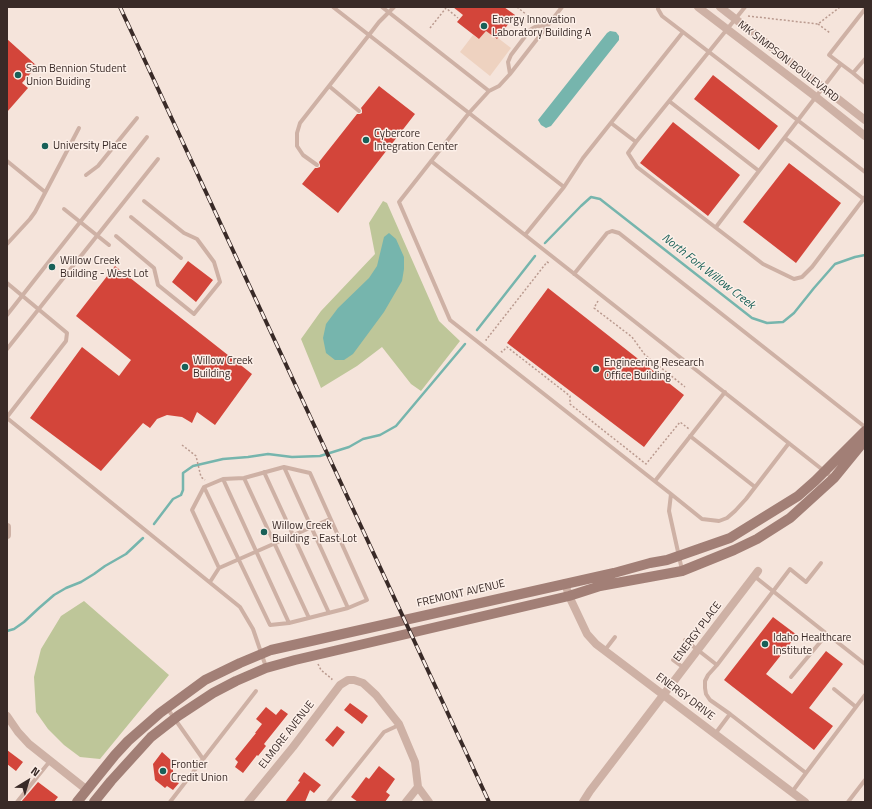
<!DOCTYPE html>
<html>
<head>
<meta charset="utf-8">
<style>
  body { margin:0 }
  #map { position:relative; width:872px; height:809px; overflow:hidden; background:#f5e4db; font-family:"Titillium Web",sans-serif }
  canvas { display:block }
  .frame { position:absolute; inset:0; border:8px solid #392a27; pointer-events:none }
  .north { position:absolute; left:8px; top:761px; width:40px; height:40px; -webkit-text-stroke:3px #fcefe8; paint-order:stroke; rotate:38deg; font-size:11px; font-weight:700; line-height:16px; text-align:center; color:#392a27 }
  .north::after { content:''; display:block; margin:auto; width:14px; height:18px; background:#392a27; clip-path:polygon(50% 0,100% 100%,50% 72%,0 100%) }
</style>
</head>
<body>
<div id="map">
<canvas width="872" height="809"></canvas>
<div class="frame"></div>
<div class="north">N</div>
</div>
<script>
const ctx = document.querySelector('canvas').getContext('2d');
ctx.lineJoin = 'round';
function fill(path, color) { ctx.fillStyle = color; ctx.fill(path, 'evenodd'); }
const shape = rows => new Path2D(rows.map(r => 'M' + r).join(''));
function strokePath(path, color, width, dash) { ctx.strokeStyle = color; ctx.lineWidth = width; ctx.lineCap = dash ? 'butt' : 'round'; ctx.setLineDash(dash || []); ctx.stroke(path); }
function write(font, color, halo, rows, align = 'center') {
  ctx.font = font + ' "Titillium Web",sans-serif'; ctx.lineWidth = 3; ctx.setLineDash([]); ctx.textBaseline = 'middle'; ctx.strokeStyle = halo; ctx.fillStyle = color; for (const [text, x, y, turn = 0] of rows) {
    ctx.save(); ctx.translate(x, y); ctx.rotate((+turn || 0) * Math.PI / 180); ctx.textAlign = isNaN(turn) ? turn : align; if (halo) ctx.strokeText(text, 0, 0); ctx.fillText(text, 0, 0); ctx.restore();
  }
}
fill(shape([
  [383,201,387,203,439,321,460,341,421,391,411,384,382,347,357,366,321,388,301,339,321,311,375,254,369,223],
  [84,601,169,675,100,759,80,757,64,745,48,729,36,712,34,677,41,649,61,616]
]), '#bec699');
fill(shape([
  [486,31,496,39,498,38,511,48,490,76,460,52,473,35,479,39]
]), '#eed2c0');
fill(shape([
  [610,31,616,32,619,36,619,40,551,126,546,128,541,125,538,120,607,33],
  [389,233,396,239,404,257,404,269,402,281,384,312,353,354,344,360,335,360,326,353,323,338,326,324,338,308,369,278,377,266,384,237]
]), '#76b5ad');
strokePath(shape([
  [545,243,581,206,591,197,600,199,752,318,767,323,783,322,794,313,814,288,835,264,855,257,865,255],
  [477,330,535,256],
  [154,524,173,499,181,495,183,490,183,473,193,466,223,459,248,457,268,454,292,457,320,456,349,447,363,439,380,435,396,426,465,344],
  [7,631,14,629,24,622,39,608,54,595,66,588,81,582,94,574,105,566,126,554,143,538]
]), '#76b5ad', 2.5);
fill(shape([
  [453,7,504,7,515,15,497,39,486,31,479,39,457,22,463,15],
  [7,39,37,66,22,83,28,88,7,112],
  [713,75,778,126,759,150,694,99],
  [379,86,415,114,338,213,302,184,315,168,317,168,320,167,320,165,319,162,357,114,360,114,362,113,362,110,361,108],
  [673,122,740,175,708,216,640,163],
  [789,163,841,203,796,263,743,222],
  [188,261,213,280,196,302,172,282],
  [115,266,252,374,215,425,197,412,192,423,182,417,167,415,157,419,150,428,143,423,101,471,30,418,82,347,119,376,131,360,76,316],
  [548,288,684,395,644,447,507,343],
  [773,617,797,635,766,674,792,694,826,651,843,664,809,708,833,726,814,750,724,680],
  [350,703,368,716,362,724,344,710],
  [266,707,276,715,281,709,288,714,264,744,266,746,258,756,257,755,243,773,235,767,238,762,235,759,256,733,255,733,262,724,256,719],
  [337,726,345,732,333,747,325,740],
  [7,750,23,762,16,771,7,764],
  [162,752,172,761,174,780,179,783,173,790,167,786,165,788,155,780,153,764],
  [379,766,395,779,386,792,390,795,385,802,358,802,351,797,366,777,369,779],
  [304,772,321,785,314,793,310,790,305,802,285,802,300,782,298,781],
  [38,782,58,797,54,802,21,802]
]), '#d3453a');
strokePath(shape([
  [517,7,532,19,533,22],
  [748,16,818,24,840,7],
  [818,24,830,33],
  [430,28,446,8,458,18],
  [598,301,594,308,632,337,645,355,685,387],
  [487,340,486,340,547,262,549,263],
  [501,351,502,352,507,347,570,396,570,404,646,464,680,422,689,429],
  [182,445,196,456,201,477,205,480],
  [318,664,321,670,332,679,331,680]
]), '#ba9a8f', 1.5, [2, 2]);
strokePath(shape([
  [333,7,469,113,489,91],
  [382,7,489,91,499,86,510,74,562,7],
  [865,9,829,55,853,73,865,59],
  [683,32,865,172],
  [853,73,865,83],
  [510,74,508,62,511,55,530,30,535,27,548,24],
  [329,86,359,111],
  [669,101,759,171],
  [611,123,636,142,745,7],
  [785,138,865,200],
  [636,142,628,153,637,167,763,264,794,279,802,277,812,267,865,197],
  [7,161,45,192],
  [431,161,525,235],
  [317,165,303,155,297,146,297,133,300,123,369,35,379,22,394,7],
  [86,175,98,166,137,118],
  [564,187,583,158,683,32,662,16,658,9,658,7],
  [64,209,109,245],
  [131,217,181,258],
  [716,227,841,64],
  [116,236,154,268,158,285,194,314,220,282,214,262,197,239,184,233,144,201],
  [7,244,30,219,35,212,79,128],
  [574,274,607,233,612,231,619,233,865,427],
  [7,283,67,333,66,341,7,417],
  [7,315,147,137],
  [7,349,158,159],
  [7,418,240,607,253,629,266,667],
  [690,436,755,487],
  [284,467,348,608],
  [264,472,329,613],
  [244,478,309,618],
  [223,479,289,623],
  [655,481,725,392],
  [204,487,270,625,289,623,348,608,367,600,310,473,284,467,244,478,223,479,204,487,192,510,219,568],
  [671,494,702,519,719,521,727,518,735,511,746,499,789,443],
  [682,570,669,511,671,494,450,320,399,202,469,113,564,187,525,235,833,478],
  [754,576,827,634],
  [210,582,219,568,330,519],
  [685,640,717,665,708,675,705,681,705,688,706,694,710,700,730,714,715,734],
  [605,650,615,637],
  [673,660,684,668],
  [717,665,790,569,806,582,821,563],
  [791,677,827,634,865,664],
  [834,689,856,707],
  [167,708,203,759],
  [730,714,806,773,792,792],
  [806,773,865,695],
  [17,802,50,761],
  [170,802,256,691],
  [328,802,384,732,399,725],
  [848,802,865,780]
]), '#ceb1a5', 4);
strokePath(shape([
  [698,7,816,97,865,136],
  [720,7,865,120],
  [7,527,7,535],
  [565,583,569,596,587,634,596,644,805,802],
  [7,716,18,732,29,744,87,790],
  [248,802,293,747,340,685,348,680,354,680,363,683,376,695,399,724,415,762,418,787,429,802],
  [406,802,418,787],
  [583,802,590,791,758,571]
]), '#ceb1a5', 8);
strokePath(shape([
  [77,802,115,755,128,741,160,713,205,680,240,663,271,650,614,573,650,563,667,560,730,538,798,496,815,481,865,431],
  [94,802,111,781,151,737,178,716,213,693,236,681,266,668,295,660,569,596,600,586,682,571,734,550,757,539,790,518,834,478,865,440]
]), '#a27f76', 10);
const rail = shape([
  [120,7,489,802]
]);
strokePath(rail, '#392a27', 4);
strokePath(rail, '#fcefe8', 2.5, [8]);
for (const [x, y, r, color] of [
  [484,26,4,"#186058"],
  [18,75,4,"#186058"],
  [366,140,4,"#186058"],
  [45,146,4,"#186058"],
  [52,267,4,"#186058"],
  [185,367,4,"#186058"],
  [596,369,4,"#186058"],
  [264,532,4,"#186058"],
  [765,644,4,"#186058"],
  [163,771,4,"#186058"]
]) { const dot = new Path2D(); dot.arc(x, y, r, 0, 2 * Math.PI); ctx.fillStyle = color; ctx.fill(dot); strokePath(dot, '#fcefe8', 1.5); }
write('11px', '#392a27', '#fcefe8', [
  ["Energy Innovation",492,20],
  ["Laboratory Building A",492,33],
  ["Sam Bennion Student",26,69],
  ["Union Buiding",26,82],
  ["Cybercore",374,134],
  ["Integration Center",374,147],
  ["University Place",53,146],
  ["Willow Creek",60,261],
  ["Building - West Lot",60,274],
  ["Willow Creek",193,361],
  ["Building",193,374],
  ["Engineering Research",604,363],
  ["Office Building",604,376],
  ["Willow Creek",272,526],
  ["Building - East Lot",272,539],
  ["Idaho Healthcare",773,638],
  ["Institute",773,651],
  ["Frontier",171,765],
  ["Credit Union",171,778]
], 'left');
write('11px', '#392a27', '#fcefe8', [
  ["MK SIMPSON BOULEVARD",788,62,38],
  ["FREMONT AVENUE",461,594,-13],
  ["ENERGY PLACE",698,632,-53],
  ["ENERGY DRIVE",685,697,37],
  ["ELMORE AVENUE",287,735,-52]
]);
write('italic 12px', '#186058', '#fcefe8', [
  ["North Fork Willow Creek",708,272,38]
]);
</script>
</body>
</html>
